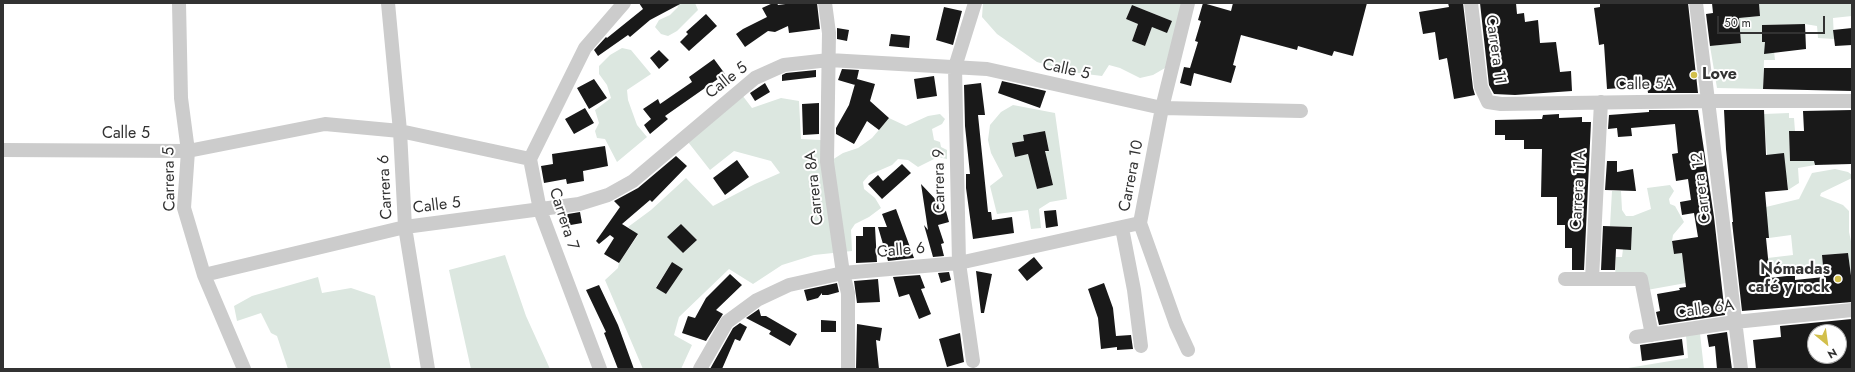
<!DOCTYPE html>
<html>
<head>
<meta charset="utf-8">
<style>
  body { margin:0 }
  #map { position:relative; width:1855px; height:372px; overflow:hidden; background:#fff; font-family:Jost,sans-serif }
  canvas { display:block }
  .frame { position:absolute; inset:0; border:4px solid #323232; pointer-events:none }
  .north { position:absolute; left:1807px; top:324px; width:40px; height:40px; box-sizing:border-box; background:#fff; border:1px solid #adadad; border-radius:50%; rotate:151deg; font-size:11px; font-weight:700; line-height:16px; text-align:center; color:#323232 }
  .north::after { content:''; display:block; margin:auto; width:14px; height:18px; background:#d2bf4b; clip-path:polygon(50% 0,100% 100%,50% 72%,0 100%) }
  .scale { position:absolute; left:1717px; top:16px; width:108px; height:18px; box-sizing:border-box; border:2px solid #323232; border-top:0; padding-left:5px; font-size:12px; line-height:14px; white-space:nowrap; color:#323232; -webkit-text-stroke:3px #fff; paint-order:stroke }
</style>
</head>
<body>
<div id="map">
<canvas width="1855" height="372"></canvas>
<div class="frame"></div>
<div class="north">N</div>
<div class="scale">50 m</div>
</div>
<script>
const ctx = document.querySelector('canvas').getContext('2d');
ctx.lineJoin = 'round';
function fill(path, color) { ctx.fillStyle = color; ctx.fill(path, 'evenodd'); }
const shape = rows => new Path2D(rows.map(r => 'M' + r).join(''));
function strokePath(path, color, width, dash) { ctx.strokeStyle = color; ctx.lineWidth = width; ctx.lineCap = dash ? 'butt' : 'round'; ctx.setLineDash(dash || []); ctx.stroke(path); }
function write(font, color, halo, rows, align = 'center') {
  ctx.font = font + ' Jost,sans-serif'; ctx.lineWidth = 4; ctx.setLineDash([]); ctx.textBaseline = 'middle'; ctx.strokeStyle = halo; ctx.fillStyle = color; for (const [text, x, y, turn = 0] of rows) {
    ctx.save(); ctx.translate(x, y); ctx.rotate((+turn || 0) * Math.PI / 180); ctx.textAlign = isNaN(turn) ? turn : align; if (halo) ctx.strokeText(text, 0, 0); ctx.fillText(text, 0, 0); ctx.restore();
  }
}
fill(shape([
  [677,3,695,3,698,10,677,31,668,36,661,34,655,27,659,20,670,15,678,7],
  [983,3,1185,3,1165,68,1153,75,1140,78,1120,68,1109,65,1102,76,1070,72,1037,62,997,34,982,17],
  [1132,5,1172,21,1152,27,1145,46,1132,41,1138,24,1126,19],
  [1759,3,1852,3,1852,16,1833,18,1834,39,1818,38,1817,26,1805,24,1762,25,1762,42,1773,42,1775,60,1764,60,1763,89,1717,88,1710,46,1741,43,1739,18,1760,16],
  [622,48,631,50,651,74,627,90,628,100,637,125,647,137,617,162,605,139,597,138,595,131,599,123,595,110,611,98,607,85,599,74,599,66,610,55],
  [736,87,752,108,781,98,799,101,801,139,821,140,832,160,843,153,858,148,872,138,889,118,906,126,928,116,940,114,945,119,942,124,932,129,934,140,940,142,941,147,947,150,947,159,938,157,918,167,908,160,898,159,892,165,869,175,863,182,864,189,875,198,881,208,869,217,855,224,851,230,852,251,814,255,782,265,753,284,729,269,679,317,674,335,692,345,681,369,643,369,605,280,618,268,619,263,638,235,628,227,651,210,686,178,713,206,755,184,780,173,771,161,734,151,710,170,681,133],
  [681,224,697,240,683,253,668,237],
  [672,262,682,269,666,294,656,287],
  [1013,105,1055,113,1067,199,1050,202,1039,209,1041,228,1031,229,1028,210,997,214,990,186,1003,176,991,153,988,140,990,125,1001,112],
  [1045,131,1049,151,1015,156,1013,143,1024,141,1023,135],
  [1048,164,1053,184,1037,189,1032,168],
  [1789,113,1789,118,1794,118,1795,131,1789,131,1790,161,1814,161,1815,165,1798,168,1799,183,1788,190,1787,179,1769,181,1764,114],
  [1835,169,1848,172,1852,175,1852,178,1821,193,1820,196,1843,205,1849,211,1849,232,1852,246,1852,283,1848,253,1822,255,1823,266,1769,272,1759,259,1793,255,1791,235,1769,238,1753,209,1766,207,1799,199,1812,173],
  [1670,185,1674,191,1669,199,1670,204,1675,206,1684,222,1673,235,1672,241,1674,254,1682,253,1686,283,1647,290,1615,278,1616,257,1622,257,1623,249,1631,249,1632,227,1610,226,1612,191,1621,191,1622,210,1626,216,1633,216,1651,209,1647,188],
  [505,255,526,316,550,369,471,369,449,270],
  [318,277,322,293,351,288,375,296,391,369,288,369,277,336,271,333,261,313,237,321,234,306,252,296],
  [1700,334,1704,369,1622,369,1688,358,1686,335]
]), '#dce7e0');
fill(shape([
  [639,3,682,3,650,20,630,37,628,35,598,56,594,50,606,37,607,38,643,9],
  [773,3,777,3,778,5,793,3,817,3,820,29,789,33,788,26,775,32,768,31,745,47,736,34,743,29,767,17,762,8],
  [1203,3,1231,11,1233,3,1367,3,1353,56,1334,51,1332,56,1298,46,1297,50,1241,35,1233,65,1236,66,1231,83,1194,73,1191,86,1180,83,1184,67,1190,68,1198,42,1195,41,1201,21,1198,20],
  [1448,3,1463,3,1473,88,1475,95,1454,99,1447,58,1439,60,1435,32,1423,34,1419,12,1449,7],
  [1480,3,1516,3,1517,14,1524,13,1525,22,1538,20,1540,43,1556,42,1560,72,1571,71,1572,91,1515,95,1494,94,1489,85],
  [1600,3,1688,3,1698,93,1648,93,1647,86,1607,89,1604,44,1599,45,1594,8,1600,7],
  [1712,3,1759,3,1760,16,1739,18,1741,43,1710,46,1706,14,1713,13],
  [1132,5,1172,21,1167,33,1152,27,1145,46,1132,41,1138,24,1126,19],
  [944,7,962,11,953,45,936,40],
  [706,14,717,26,689,51,680,42,688,34,686,32],
  [1805,24,1806,49,1764,54,1765,42,1762,42,1762,25],
  [837,28,849,30,847,41,837,39],
  [1852,28,1852,45,1835,46,1833,30],
  [891,34,910,36,909,48,889,46],
  [659,50,669,60,659,69,650,58],
  [714,59,725,74,665,116,668,119,650,134,644,125,651,119,643,109,658,99,660,104,692,82,689,77],
  [1764,68,1852,68,1852,91,1763,89],
  [842,69,859,70,857,79,875,84,870,101,889,118,879,130,867,121,854,144,836,134,836,128,849,105,855,84,855,85,838,80],
  [816,70,816,77,782,81,782,75,786,73],
  [934,76,937,96,917,99,914,79],
  [594,79,607,98,589,109,577,88],
  [1002,81,1046,91,1040,108,998,93],
  [765,83,770,92,755,101,750,93],
  [981,83,985,115,978,115,988,212,991,212,992,220,1012,217,1014,233,973,239,966,188,966,174,970,174,965,126,964,85],
  [819,103,819,134,803,135,802,104],
  [585,108,594,123,574,134,565,119],
  [1649,110,1698,110,1714,217,1725,315,1659,325,1656,312,1660,311,1657,294,1680,290,1679,288,1686,287,1682,253,1674,254,1672,241,1698,237,1694,213,1682,215,1680,202,1691,200,1688,179,1676,181,1672,154,1678,153,1675,124,1631,128,1632,136,1618,137,1617,128,1608,129,1609,115,1649,112],
  [1724,110,1764,110,1766,155,1784,153,1788,190,1765,192,1769,238,1766,238,1770,278,1795,275,1795,280,1824,277,1822,255,1848,253,1852,283,1852,302,1742,311,1732,222,1733,222,1726,149],
  [1852,110,1851,164,1815,165,1814,161,1790,161,1789,131,1804,131,1803,111],
  [1559,114,1559,118,1582,117,1582,122,1591,122,1584,270,1572,270,1572,248,1565,248,1565,225,1557,225,1557,197,1541,197,1542,149,1524,149,1524,140,1505,140,1505,135,1495,135,1495,120,1542,119,1543,115],
  [1045,131,1049,151,1045,151,1053,185,1037,189,1028,154,1015,157,1012,143,1024,141,1023,135],
  [605,146,608,166,583,171,584,181,567,184,566,179,544,183,541,166,553,164,552,154],
  [676,156,687,166,652,202,650,200,622,224,638,234,619,263,604,254,614,238,610,235,599,244,596,241,620,207,614,201,638,188],
  [737,160,749,177,725,195,713,178],
  [1607,161,1617,161,1617,172,1633,169,1636,191,1605,190],
  [902,164,911,173,882,199,868,184,878,175,883,181],
  [921,184,938,202,939,209,943,208,946,211,949,222,938,225,944,243,941,244,944,256,933,257,924,225,928,230],
  [896,209,914,258,888,261,878,227,887,227,882,214],
  [1056,210,1058,226,1046,228,1044,211],
  [580,212,582,223,565,226,562,215],
  [681,224,697,240,683,253,667,237],
  [1603,226,1632,227,1631,250,1616,249,1615,270,1601,270],
  [863,227,875,227,877,262,856,263,856,236,863,236],
  [1034,257,1043,268,1027,281,1018,270],
  [672,262,683,269,666,294,656,288],
  [976,271,992,274,984,313,981,313],
  [949,272,951,280,941,283,938,273],
  [730,274,742,285,716,310,723,314,706,341,682,333,688,316,695,318,706,298],
  [920,275,925,288,921,289,931,314,919,319,909,294,899,297,893,277],
  [878,279,880,302,857,303,854,281],
  [837,283,839,292,828,295,822,295,822,293,818,298,807,301,804,290],
  [1104,283,1113,308,1116,336,1131,335,1133,349,1117,350,1117,347,1101,349,1098,318,1088,289],
  [599,285,618,325,634,369,618,369,604,333,606,332,586,290],
  [759,309,761,316,766,316,797,334,790,346,769,334,771,331,746,318],
  [1852,319,1852,369,1756,369,1753,340,1781,337,1780,326],
  [1815,332,1839,332,1839,356,1815,356],
  [821,320,836,321,836,332,821,332],
  [740,323,747,327,740,341,735,339,722,369,710,369,733,328],
  [857,324,882,328,880,341,876,340,879,369,856,369],
  [1727,332,1732,369,1717,369,1715,346,1709,347,1707,335],
  [960,333,964,362,947,367,939,339],
  [1682,339,1684,355,1642,361,1640,345]
]), '#191919');
strokePath(shape([
  [179,3,181,98,188,151,184,208,204,275,244,369],
  [388,3,400,131,405,227,428,369],
  [825,3,829,33,827,162,843,273,848,293,848,369],
  [1188,3,1162,108,1140,223,1176,324,1188,350],
  [1471,3,1481,87,1488,102,1501,104,1708,101,1852,101],
  [1696,3,1741,369],
  [3,150,188,151,325,124,400,131,530,159],
  [1122,228,1134,290,1141,346],
  [204,275,405,227,579,204,608,195,633,181,755,78,784,65,829,60,987,69,1162,108,1301,111],
  [1565,279,1641,279,1652,335],
  [1592,279,1601,102],
  [1636,337,1735,322,1852,310],
  [973,361,959,263,955,67,975,3],
  [600,369,540,210,530,159,585,48,624,3],
  [700,369,727,322,757,300,789,285,843,273,959,263,1140,223]
]), '#ccc', 14);
for (const [x, y, r, color] of [
  [1694,75,4,"#d2bf4b"],
  [1838,279,4,"#d2bf4b"]
]) { const dot = new Path2D(); dot.arc(x, y, r, 0, 2 * Math.PI); ctx.fillStyle = color; ctx.fill(dot); strokePath(dot, '#fff', 1.5); }
write('16px', '#323232', '#fff', [
  ["Carrera 11",1495,50,82],
  ["Calle 5",1066,70,12],
  ["Calle 5",727,81,-38],
  ["Calle 5A",1645,85,-1],
  ["Calle 5",126,134],
  ["Carrera 10",1132,176,-79],
  ["Carrera 5",170,179,-91],
  ["Carrera 9",940,181,-91],
  ["Carrera 6",386,187,-93],
  ["Carrera 8A",815,188,-96],
  ["Carrera 12",1702,188,-97],
  ["Carrera 11A",1579,190,-87],
  ["Calle 5",437,206,-7],
  ["Carrera 7",563,219,72],
  ["Calle 6",901,251,-5],
  ["Calle 6A",1705,310,-8]
]);
write('bold 16px', '#323232', '#fff', [
  ["Love",1702,75],
  ["Nómadas",1830,270,"right"],
  ["café y rock",1830,288,"right"]
], 'left');
</script>
</body>
</html>
